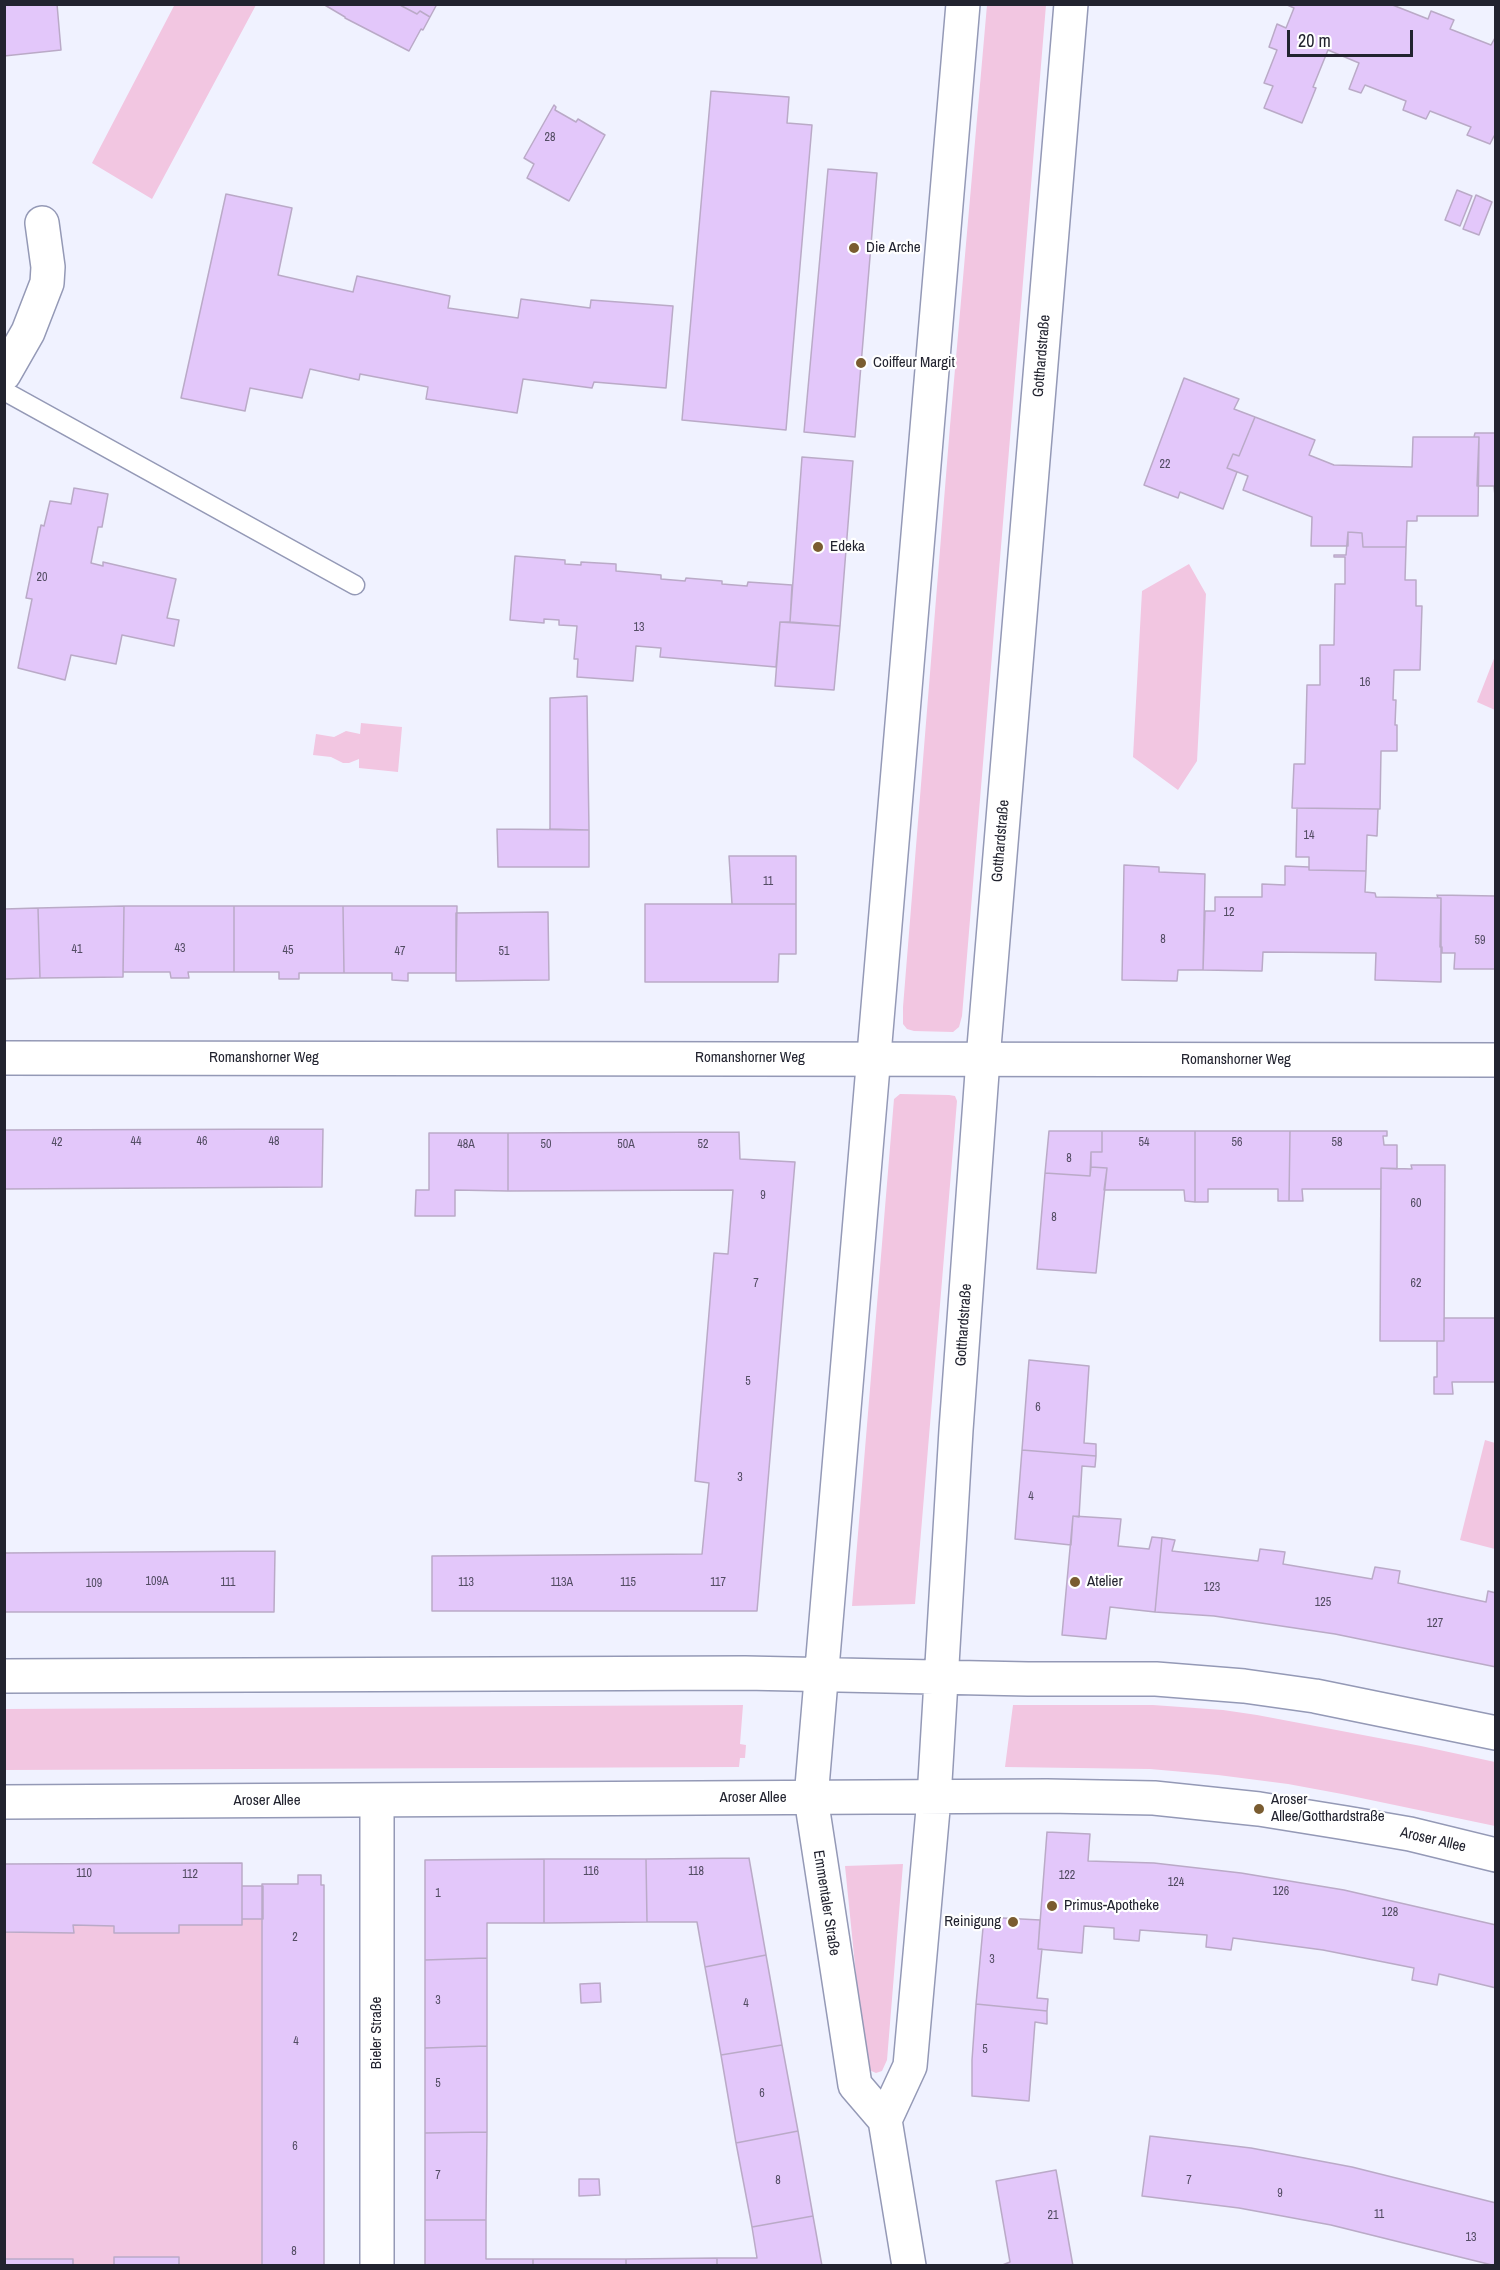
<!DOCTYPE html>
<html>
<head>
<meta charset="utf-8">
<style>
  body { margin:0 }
  #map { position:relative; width:1500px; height:2270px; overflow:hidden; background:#f0f2ff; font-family:"Archivo Narrow",sans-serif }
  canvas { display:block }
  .frame { position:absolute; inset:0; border:6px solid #22232f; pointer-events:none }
  .scale { position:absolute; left:1287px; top:30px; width:126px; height:27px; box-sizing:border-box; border:3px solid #22232f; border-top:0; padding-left:8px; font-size:18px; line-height:21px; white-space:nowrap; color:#22232f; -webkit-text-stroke:4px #fff; paint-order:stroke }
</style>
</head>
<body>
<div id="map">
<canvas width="1500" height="2270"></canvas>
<div class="frame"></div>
<div class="scale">20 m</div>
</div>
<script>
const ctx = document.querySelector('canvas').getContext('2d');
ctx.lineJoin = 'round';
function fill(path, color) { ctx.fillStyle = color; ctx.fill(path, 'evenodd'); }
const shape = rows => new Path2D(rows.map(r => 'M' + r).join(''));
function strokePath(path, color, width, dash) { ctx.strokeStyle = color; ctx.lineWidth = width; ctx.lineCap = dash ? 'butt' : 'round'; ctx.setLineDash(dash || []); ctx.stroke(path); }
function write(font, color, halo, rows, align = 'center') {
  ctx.font = font + ' "Archivo Narrow",sans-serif'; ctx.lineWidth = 4.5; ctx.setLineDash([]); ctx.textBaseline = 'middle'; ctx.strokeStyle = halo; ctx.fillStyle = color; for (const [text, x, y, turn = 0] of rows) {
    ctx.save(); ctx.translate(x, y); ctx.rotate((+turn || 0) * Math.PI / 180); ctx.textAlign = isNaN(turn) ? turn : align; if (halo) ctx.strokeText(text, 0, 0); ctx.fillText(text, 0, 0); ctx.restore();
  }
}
fill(shape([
  [175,4,256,5,152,199,92,163],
  [987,5,1046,5,962,1016,959,1027,953,1032,914,1031,907,1029,903,1024,903,1007,950,426],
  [1189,564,1206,594,1197,761,1178,790,1133,757,1142,591],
  [1495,656,1496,710,1495,710,1477,702],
  [361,723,402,727,398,772,359,768,359,759,349,763,343,763,331,757,313,755,316,734,334,737,346,731,360,734],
  [900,1094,949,1095,955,1096,957,1101,915,1604,852,1606,894,1099],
  [1485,1440,1495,1443,1495,1549,1460,1540],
  [743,1705,740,1744,746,1745,745,1758,740,1758,739,1767,5,1770,5,1709],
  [1013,1705,1153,1705,1223,1710,1257,1715,1421,1746,1495,1762,1495,1826,1342,1794,1288,1784,1218,1775,1150,1769,1005,1767],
  [903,1864,887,2060,882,2071,876,2073,869,2070,865,2064,845,1866],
  [242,1919,263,1919,262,2265,179,2265,178,2257,114,2257,114,2266,73,2265,73,2259,5,2259,4,1932,73,1933,73,1925,242,1925]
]), '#f2c6e1');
const building = shape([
  [4,4,57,4,61,50,4,56,4,4],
  [323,4,398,4,417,14,420,11,430,17,423,30,421,29,409,51,345,18,345,17,323,4],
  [398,4,437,4,430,17,420,11,417,14,398,4],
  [1285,4,1390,4,1428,19,1431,11,1454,20,1450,29,1491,45,1496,36,1496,137,1494,136,1490,144,1467,135,1471,127,1430,111,1426,119,1403,110,1406,101,1365,85,1361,93,1349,89,1359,63,1328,50,1313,87,1316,88,1302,123,1264,108,1273,86,1264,83,1277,50,1269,47,1277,24,1286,28,1294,8,1285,4],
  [711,91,789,97,787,123,812,125,786,430,682,420,711,91],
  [554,105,556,107,555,110,576,122,578,119,605,135,569,201,527,178,534,164,524,158,554,105],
  [828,169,877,173,855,437,804,432,828,169],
  [1457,190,1472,196,1460,226,1445,220,1457,190],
  [226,194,292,208,278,275,353,292,357,276,450,296,448,308,518,318,521,299,590,308,591,300,673,306,666,388,594,382,592,388,523,379,517,413,426,399,428,387,360,374,359,380,310,369,302,398,250,388,245,411,181,398,226,194],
  [1476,195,1492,202,1479,235,1463,229,1476,195],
  [1184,378,1239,399,1234,409,1255,417,1239,456,1233,454,1227,468,1237,472,1223,509,1180,492,1178,498,1144,485,1184,378],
  [1255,417,1315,440,1309,455,1334,465,1412,467,1413,437,1479,437,1478,516,1417,516,1417,521,1407,521,1406,547,1363,547,1362,533,1348,532,1348,546,1311,546,1312,517,1243,490,1248,476,1227,468,1233,454,1239,456,1255,417],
  [1475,433,1496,433,1496,506,1494,486,1477,486,1479,437,1474,437,1475,433],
  [802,457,853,461,840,626,790,622,802,457],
  [74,488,108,494,102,527,98,527,91,563,103,566,103,562,176,579,167,618,179,620,174,646,122,635,116,664,71,655,65,680,18,668,32,599,26,598,41,525,44,526,50,501,71,504,74,488],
  [1348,532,1362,533,1363,547,1406,547,1405,580,1416,580,1416,606,1422,606,1420,670,1394,670,1393,700,1396,700,1395,725,1397,725,1397,751,1381,751,1380,809,1292,808,1294,764,1305,764,1307,685,1320,685,1320,645,1334,645,1335,584,1345,584,1345,557,1334,557,1334,555,1346,555,1348,532],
  [515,556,565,560,565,564,581,565,581,562,616,564,616,571,661,575,661,579,685,581,686,578,722,581,722,584,747,586,748,582,792,585,790,622,780,622,776,667,660,657,661,648,636,646,633,681,577,677,578,659,574,659,577,626,559,625,559,620,544,619,544,623,510,620,515,556],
  [780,622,840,626,834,690,775,686,780,622],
  [587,696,589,830,550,829,550,698,587,696],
  [1297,808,1378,809,1377,836,1367,835,1366,871,1309,870,1309,857,1296,857,1297,808],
  [497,829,589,830,589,867,498,867,497,829],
  [729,856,796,856,796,904,732,904,729,856],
  [1124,865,1159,867,1159,872,1205,874,1203,970,1178,970,1177,981,1122,980,1124,865],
  [1285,866,1309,867,1309,870,1366,871,1365,892,1375,893,1376,897,1441,898,1441,982,1375,980,1376,953,1263,952,1262,971,1203,970,1205,911,1215,911,1215,897,1262,897,1262,884,1285,885,1285,866],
  [1437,895,1496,896,1496,969,1454,969,1455,953,1442,953,1442,947,1440,947,1441,898,1438,898,1437,895],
  [645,904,796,904,796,954,779,954,778,982,645,982,645,904],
  [124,906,234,906,234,972,188,972,189,978,171,978,170,972,123,972,124,906],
  [124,906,123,977,40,978,38,908,124,906],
  [234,906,343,906,344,973,299,973,299,979,279,979,279,972,234,972,234,906],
  [343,906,457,906,456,973,408,973,408,981,392,980,392,973,344,973,343,906],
  [38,908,40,978,4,979,4,909,38,908],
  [548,912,549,980,456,981,456,913,548,912],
  [323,1129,322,1187,4,1189,4,1130,323,1129],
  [1049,1131,1102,1131,1102,1152,1091,1152,1090,1176,1045,1173,1049,1131],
  [1102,1131,1195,1131,1195,1202,1185,1201,1184,1190,1104,1190,1107,1168,1091,1167,1091,1152,1102,1152,1102,1131],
  [1195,1131,1290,1131,1289,1201,1278,1201,1278,1189,1208,1189,1208,1202,1195,1202,1195,1131],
  [1290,1131,1387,1131,1387,1136,1383,1136,1384,1145,1397,1145,1397,1169,1381,1168,1381,1189,1302,1189,1303,1201,1289,1201,1290,1131],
  [739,1132,740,1159,795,1162,757,1611,432,1611,432,1556,702,1554,709,1483,695,1481,714,1253,728,1254,733,1190,508,1191,508,1133,739,1132],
  [429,1133,508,1133,508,1191,455,1190,455,1216,415,1216,416,1190,429,1190,429,1133],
  [1411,1165,1445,1165,1444,1341,1380,1341,1381,1168,1412,1169,1411,1165],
  [1091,1167,1107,1168,1096,1273,1037,1269,1045,1173,1090,1176,1091,1167],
  [1444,1318,1496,1318,1496,1382,1452,1382,1453,1394,1434,1394,1434,1377,1437,1377,1437,1341,1444,1341,1444,1318],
  [1029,1360,1089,1366,1084,1443,1096,1444,1096,1456,1022,1450,1029,1360],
  [1022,1450,1096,1456,1095,1467,1082,1466,1079,1517,1073,1516,1071,1545,1015,1539,1022,1450],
  [1073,1516,1121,1519,1118,1546,1149,1549,1152,1537,1162,1538,1155,1612,1110,1607,1106,1639,1062,1635,1073,1516],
  [1162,1538,1175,1540,1172,1551,1258,1561,1260,1549,1285,1552,1283,1564,1372,1579,1375,1567,1400,1571,1398,1583,1486,1602,1488,1591,1496,1593,1496,1667,1335,1634,1214,1616,1155,1612,1162,1538],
  [275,1551,274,1612,4,1612,4,1553,275,1551],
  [1047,1832,1090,1834,1088,1861,1154,1863,1241,1873,1344,1890,1496,1925,1496,1988,1439,1974,1437,1985,1412,1980,1414,1968,1323,1950,1233,1938,1231,1950,1206,1947,1207,1935,1140,1930,1139,1941,1114,1939,1114,1928,1084,1926,1082,1953,1038,1949,1047,1832],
  [749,1858,766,1955,705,1967,697,1922,647,1922,646,1859,749,1858],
  [544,1859,646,1859,647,1922,544,1923,544,1859],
  [544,1859,544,1923,487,1923,487,1958,425,1960,425,1860,544,1859],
  [242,1863,242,1925,179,1925,179,1933,114,1933,114,1926,73,1925,74,1933,4,1932,4,1864,242,1863],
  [298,1875,321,1875,321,1885,324,1885,324,2266,262,2266,262,1884,298,1884,298,1875],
  [242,1886,263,1886,263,1919,242,1919,242,1886],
  [984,1917,1040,1920,1038,1949,1042,1949,1037,1998,1048,1999,1047,2011,976,2004,984,1917],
  [766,1955,782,2045,721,2055,705,1967,766,1955],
  [487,1958,487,2046,425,2048,425,1960,487,1958],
  [600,1983,601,2002,581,2003,580,1984,600,1983],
  [976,2004,1047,2011,1047,2024,1035,2022,1029,2101,972,2096,972,2060,976,2004],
  [782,2045,798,2131,736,2143,721,2055,782,2045],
  [487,2046,487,2132,425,2133,425,2048,487,2046],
  [798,2131,813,2216,752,2227,736,2143,798,2131],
  [487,2132,486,2220,425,2220,425,2133,487,2132],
  [1150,2136,1251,2148,1352,2167,1496,2203,1496,2266,1331,2225,1239,2208,1142,2196,1150,2136],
  [1056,2170,1073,2266,1000,2266,1010,2262,996,2181,1056,2170],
  [579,2179,599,2179,600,2195,579,2196,579,2179],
  [813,2216,822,2266,717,2266,717,2258,757,2258,752,2227,813,2216],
  [425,2220,486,2220,486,2259,533,2259,533,2266,425,2266,425,2220],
  [114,2257,179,2257,179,2266,114,2266,114,2257],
  [717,2258,717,2266,626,2266,626,2259,717,2258],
  [4,2259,73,2259,73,2266,4,2266,4,2259],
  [533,2259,626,2259,626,2266,533,2266,533,2259]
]);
fill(building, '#e3c7fa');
strokePath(building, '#baaac7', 1.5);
const service = shape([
  [4,391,355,585]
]);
const minor = shape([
  [4,374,28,332,47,283,48,267,42,223],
  [4,1058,1496,1060],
  [377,2266,377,1801]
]);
const secondary = shape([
  [4,1676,745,1673,1028,1679,1156,1679,1244,1686,1315,1696,1496,1733],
  [4,1802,1047,1796,1154,1798,1259,1809,1346,1823,1410,1834,1496,1855],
  [885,2120,910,2066,934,1798,956,1430,983,1059,1071,4],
  [909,2266,885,2120,855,2085,811,1798,963,4]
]);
strokePath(service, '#9499b6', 21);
strokePath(minor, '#9499b6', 36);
strokePath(secondary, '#9499b6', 36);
strokePath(service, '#fff', 18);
strokePath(minor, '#fff', 33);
strokePath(secondary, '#fff', 33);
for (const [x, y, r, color] of [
  [854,248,6,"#7a5c30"],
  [861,363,6,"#7a5c30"],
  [818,547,6,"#7a5c30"],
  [1075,1582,6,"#7a5c30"],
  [1259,1809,6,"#7a5c30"],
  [1052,1906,6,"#7a5c30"],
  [1013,1922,6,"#7a5c30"]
]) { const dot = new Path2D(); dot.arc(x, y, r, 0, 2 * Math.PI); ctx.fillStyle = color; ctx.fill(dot); strokePath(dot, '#fff', 2); }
write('12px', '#524c62', null, [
  ["28",550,138],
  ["22",1165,465],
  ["20",42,578],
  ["13",639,628],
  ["16",1365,683],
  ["14",1309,836],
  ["11",768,882],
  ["12",1229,913],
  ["8",1163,940],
  ["59",1480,941],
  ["43",180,949],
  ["41",77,950],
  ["45",288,951],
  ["47",400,952],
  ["51",504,952],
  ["44",136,1142],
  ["46",202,1142],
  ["48",274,1142],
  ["42",57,1143],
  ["54",1144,1143],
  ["56",1237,1143],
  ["58",1337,1143],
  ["48A",466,1145],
  ["50",546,1145],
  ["50A",626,1145],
  ["52",703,1145],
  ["8",1069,1159],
  ["9",763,1196],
  ["60",1416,1204],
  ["8",1054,1218],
  ["7",756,1284],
  ["62",1416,1284],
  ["5",748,1382],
  ["6",1038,1408],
  ["3",740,1478],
  ["4",1031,1497],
  ["109A",157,1582],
  ["111",228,1583],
  ["113",466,1583],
  ["113A",562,1583],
  ["115",628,1583],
  ["117",718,1583],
  ["109",94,1584],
  ["123",1212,1588],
  ["125",1323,1603],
  ["127",1435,1624],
  ["116",591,1872],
  ["118",696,1872],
  ["110",84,1874],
  ["112",190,1875],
  ["122",1067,1876],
  ["124",1176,1883],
  ["126",1281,1892],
  ["1",438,1894],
  ["128",1390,1913],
  ["2",295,1938],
  ["3",992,1960],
  ["3",438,2001],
  ["4",746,2004],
  ["4",296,2042],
  ["5",985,2050],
  ["5",438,2084],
  ["6",762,2094],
  ["6",295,2147],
  ["7",438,2176],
  ["8",778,2181],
  ["7",1189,2181],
  ["9",1280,2194],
  ["11",1379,2215],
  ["21",1053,2216],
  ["13",1471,2238],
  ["8",294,2252]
]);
write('15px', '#22232f', '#fff', [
  ["Die Arche",866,248],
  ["Coiffeur Margit",873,363],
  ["Edeka",830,547],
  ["Atelier",1087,1582],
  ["Aroser",1271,1800],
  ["Allee/Gotthardstraße",1271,1817],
  ["Primus-Apotheke",1064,1906],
  ["Reinigung",1001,1922,"right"]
], 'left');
write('15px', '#22232f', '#fff', [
  ["Gotthardstraße",1042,356,-85],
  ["Gotthardstraße",1001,841,-85],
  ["Romanshorner Weg",264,1058],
  ["Romanshorner Weg",750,1058],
  ["Romanshorner Weg",1236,1060],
  ["Gotthardstraße",964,1325,-86],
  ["Aroser Allee",753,1798],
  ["Aroser Allee",267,1801],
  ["Aroser Allee",1433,1840,13],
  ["Emmentaler Straße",826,1903,81],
  ["Bieler Straße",377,2033,-90]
]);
</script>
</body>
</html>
